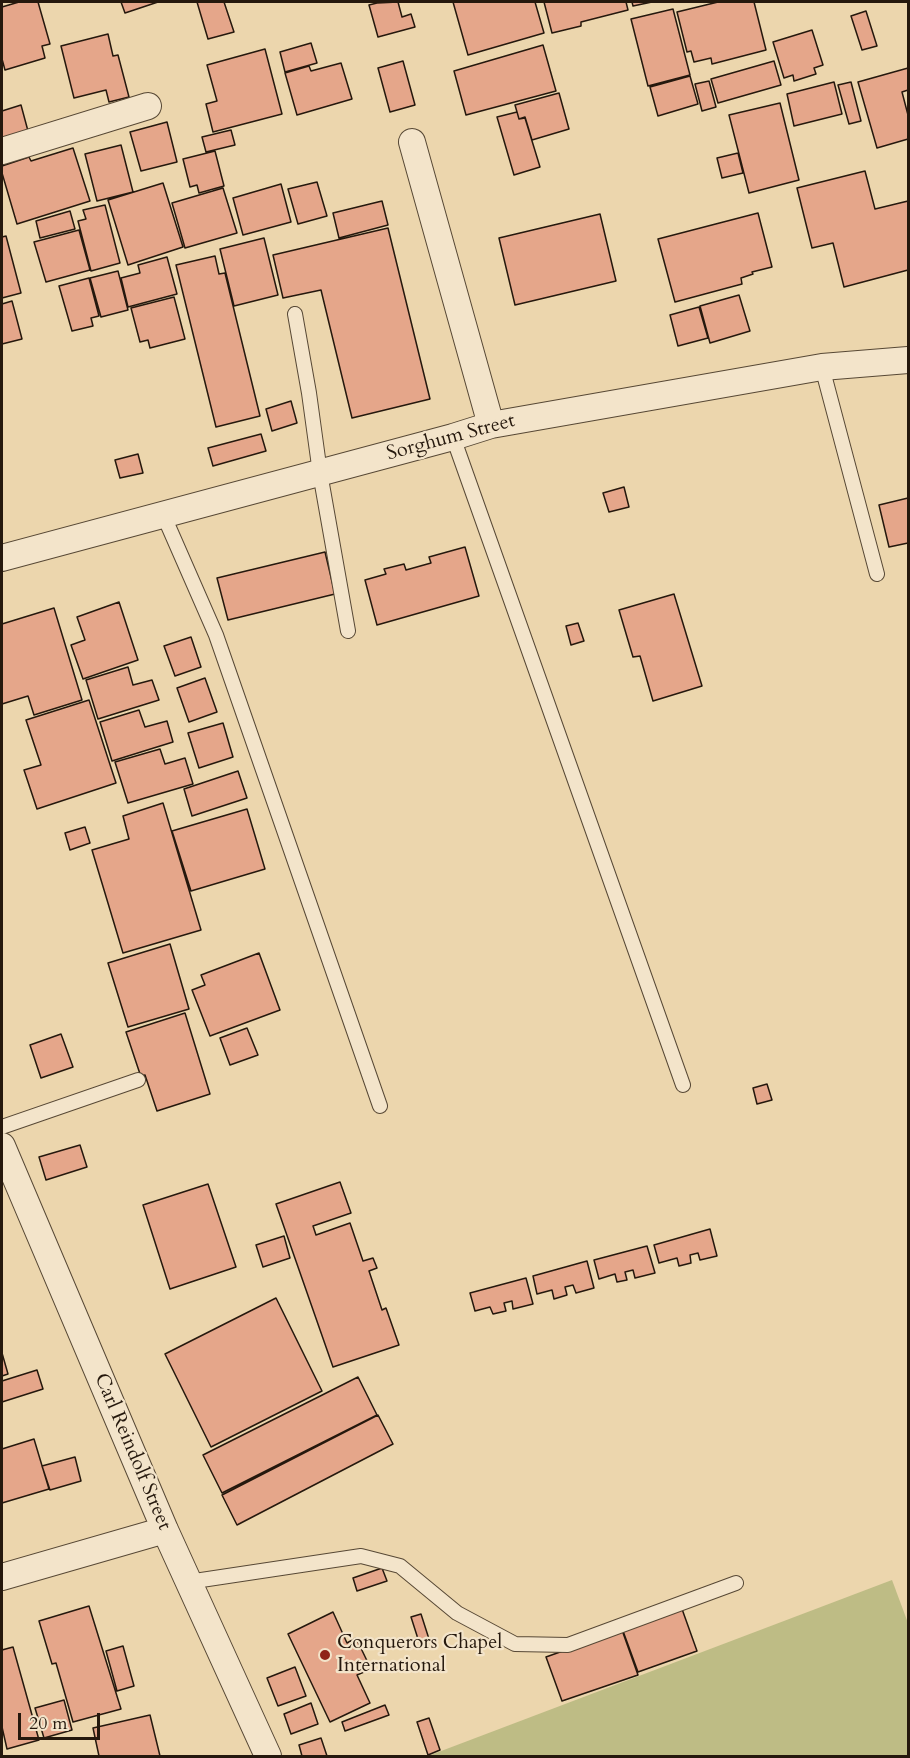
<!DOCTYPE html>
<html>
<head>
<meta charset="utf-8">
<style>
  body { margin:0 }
  #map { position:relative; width:910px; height:1758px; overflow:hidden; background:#ecd6ad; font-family:Cardo,serif }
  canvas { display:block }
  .frame { position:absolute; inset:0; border:3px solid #25180d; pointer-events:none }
  .scale { position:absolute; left:18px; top:1713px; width:82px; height:27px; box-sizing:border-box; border:3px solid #25180d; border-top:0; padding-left:8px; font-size:18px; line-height:21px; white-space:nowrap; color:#25180d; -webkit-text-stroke:4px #f3e4ca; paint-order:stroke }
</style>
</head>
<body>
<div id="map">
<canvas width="910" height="1758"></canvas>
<div class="frame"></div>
<div class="scale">20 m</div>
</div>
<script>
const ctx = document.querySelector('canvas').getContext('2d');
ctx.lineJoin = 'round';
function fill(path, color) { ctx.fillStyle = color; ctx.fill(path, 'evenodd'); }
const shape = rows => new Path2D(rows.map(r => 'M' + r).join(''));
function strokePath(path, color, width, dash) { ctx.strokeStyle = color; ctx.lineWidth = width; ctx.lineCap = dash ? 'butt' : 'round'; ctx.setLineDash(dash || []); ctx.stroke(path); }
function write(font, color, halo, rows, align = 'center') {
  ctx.font = font + ' Cardo,serif'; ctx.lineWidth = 4.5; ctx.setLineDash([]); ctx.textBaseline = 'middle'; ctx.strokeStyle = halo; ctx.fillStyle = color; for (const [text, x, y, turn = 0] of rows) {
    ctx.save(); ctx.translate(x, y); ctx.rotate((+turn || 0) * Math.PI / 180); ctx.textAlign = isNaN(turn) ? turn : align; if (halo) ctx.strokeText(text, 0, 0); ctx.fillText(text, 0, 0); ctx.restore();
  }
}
fill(shape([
  [892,1580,908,1623,908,1756,428,1756]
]), '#bebc85');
const building = shape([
  [19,2,38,2,50,44,42,46,45,58,5,70,2,59,2,7,19,2],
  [121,2,158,2,125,13,121,2],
  [197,2,224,2,234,32,208,39,197,2],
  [453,2,535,2,544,33,468,55,453,2],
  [544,2,626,2,628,10,581,22,581,26,552,33,544,2],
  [632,2,652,2,633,6,632,2],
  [718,2,754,2,766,50,712,64,711,58,694,62,691,51,687,52,677,12,718,2],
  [377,3,398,2,402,17,411,14,415,27,378,37,369,5,377,3],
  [673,9,690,75,648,86,631,19,673,9],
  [866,11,877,46,862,50,851,16,866,11],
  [812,30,823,65,814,68,816,74,794,81,793,75,784,78,773,42,812,30],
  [108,34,113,56,118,55,129,97,109,102,106,90,74,98,61,46,108,34],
  [311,43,317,63,285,72,280,52,311,43],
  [543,45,556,91,466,115,454,71,543,45],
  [265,49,282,114,213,132,206,104,217,101,207,65,265,49],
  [403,61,415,105,390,112,378,68,403,61],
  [774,61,781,85,718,103,711,79,774,61],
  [341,63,352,99,297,115,285,73,309,66,311,71,341,63],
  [908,68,908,90,902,92,908,115,908,139,877,148,858,82,908,68],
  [690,76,698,104,658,116,650,87,690,76],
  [709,81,716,107,702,111,695,84,709,81],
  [834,82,842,114,794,126,787,94,834,82],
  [851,82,861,121,849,124,838,85,851,82],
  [559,93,569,129,532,140,525,117,519,119,515,105,559,93],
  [780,103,799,180,749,193,729,115,780,103],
  [21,105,28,131,2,138,2,111,21,105],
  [517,112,519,119,525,118,540,167,514,175,497,117,517,112],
  [167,122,177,162,141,171,130,132,167,122],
  [231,130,235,145,206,152,202,137,231,130],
  [121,145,133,192,97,201,85,154,121,145],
  [73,148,90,201,17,224,2,173,2,166,29,157,31,161,73,148],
  [215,151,224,186,199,193,197,185,190,187,183,159,215,151],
  [738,153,743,173,722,178,717,158,738,153],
  [865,171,875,209,908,201,908,270,844,287,833,243,812,248,797,188,865,171],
  [317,182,327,216,298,224,288,189,317,182],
  [163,183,183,247,128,265,108,200,163,183],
  [281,184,291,222,243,235,233,198,281,184],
  [223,188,237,233,185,248,172,203,223,188],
  [382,201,388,225,339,238,333,213,382,201],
  [105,205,120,263,91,271,78,221,86,219,83,210,105,205],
  [70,211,75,229,40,238,36,221,70,211],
  [758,213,772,267,752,272,753,274,741,278,742,284,675,302,658,239,758,213],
  [600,214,616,281,515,305,499,238,600,214],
  [388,228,430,399,352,418,321,290,283,298,273,255,388,228],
  [79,230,90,270,46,282,34,242,79,230],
  [6,236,21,293,2,298,2,237,6,236],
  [264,238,278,295,234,306,220,249,264,238],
  [215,256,219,274,225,273,260,416,216,427,176,265,215,256],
  [167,257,177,294,128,307,121,278,140,273,138,265,167,257],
  [118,271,128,310,101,317,90,278,118,271],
  [89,278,99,316,91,318,93,326,72,331,59,286,89,278],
  [739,295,750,331,710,343,700,306,739,295],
  [174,297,185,339,150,348,148,340,140,342,131,308,174,297],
  [12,301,22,339,2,344,2,304,12,301],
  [699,307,708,338,678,346,670,315,699,307],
  [291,401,297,423,272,431,266,409,291,401],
  [261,434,266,451,213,466,208,448,261,434],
  [138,454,143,473,120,478,115,460,138,454],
  [624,487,629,507,609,512,603,493,624,487],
  [908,498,908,543,889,547,879,505,908,498],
  [465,547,479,596,377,625,365,580,386,574,384,569,404,564,406,570,431,563,429,557,465,547],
  [325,552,335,594,228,620,217,578,325,552],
  [674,594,702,686,653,701,640,656,633,657,619,610,674,594],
  [119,602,138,660,83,679,71,645,85,640,77,617,119,602],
  [54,608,82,700,34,715,28,696,2,704,2,624,54,608],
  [578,623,584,641,571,645,566,626,578,623],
  [191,637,201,667,175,676,164,646,191,637],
  [128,667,133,685,152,680,159,700,98,719,86,680,128,667],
  [205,678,217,712,189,722,177,688,205,678],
  [89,700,116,783,37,809,24,770,41,765,26,720,89,700],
  [139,710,145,727,167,721,173,742,112,761,100,722,139,710],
  [223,723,233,757,199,768,188,733,223,723],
  [160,749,165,764,185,758,193,784,128,803,115,762,160,749],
  [238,771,247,798,192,816,184,789,238,771],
  [163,803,201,930,123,953,92,850,129,839,123,816,163,803],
  [247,809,265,869,191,891,172,831,247,809],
  [85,827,90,843,70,850,65,833,85,827],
  [170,944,189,1009,128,1027,108,963,170,944],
  [259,953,280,1010,210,1036,192,990,205,985,201,975,259,953],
  [185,1013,210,1094,157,1111,145,1075,141,1077,126,1032,185,1013],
  [247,1028,258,1055,230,1065,220,1038,247,1028],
  [61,1034,73,1067,41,1078,30,1045,61,1034],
  [767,1084,772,1100,757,1104,753,1088,767,1084],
  [80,1145,87,1167,46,1180,39,1157,80,1145],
  [340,1182,351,1213,313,1226,316,1235,350,1223,363,1261,373,1258,377,1268,369,1271,382,1310,386,1308,399,1345,333,1367,276,1204,340,1182],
  [208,1184,236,1267,170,1289,143,1205,208,1184],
  [710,1229,717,1256,700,1260,698,1253,690,1255,691,1263,679,1266,677,1258,659,1263,654,1245,710,1229],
  [284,1236,290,1258,263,1267,256,1245,284,1236],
  [647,1246,655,1273,635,1278,633,1270,625,1272,627,1280,617,1282,615,1274,599,1279,594,1260,647,1246],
  [587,1261,594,1288,576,1293,573,1285,565,1287,567,1295,554,1299,552,1290,537,1294,533,1276,587,1261],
  [526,1278,533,1304,513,1309,512,1301,504,1303,506,1311,493,1314,490,1307,475,1311,470,1293,526,1278],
  [276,1298,322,1391,211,1447,165,1354,276,1298],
  [2,1353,8,1374,2,1376,2,1353],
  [37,1370,43,1389,2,1402,2,1381,37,1370],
  [358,1377,377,1415,222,1493,203,1455,358,1377],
  [378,1415,393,1444,237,1525,222,1495,378,1415],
  [34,1439,49,1489,2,1503,2,1449,34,1439],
  [75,1457,81,1481,50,1490,42,1466,75,1457],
  [382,1568,387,1581,357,1591,353,1578,382,1568],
  [89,1606,121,1709,73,1722,56,1663,52,1664,39,1621,89,1606],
  [682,1609,697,1651,638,1672,623,1631,682,1609],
  [333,1612,347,1643,356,1638,371,1669,357,1675,370,1703,330,1722,288,1634,333,1612],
  [421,1614,429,1639,419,1642,411,1617,421,1614],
  [622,1630,638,1675,562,1701,546,1657,622,1630],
  [123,1646,134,1686,117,1691,106,1651,123,1646],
  [13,1647,39,1740,7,1749,2,1727,2,1650,13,1647],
  [295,1667,306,1696,278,1706,267,1678,295,1667],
  [64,1700,72,1730,44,1738,35,1708,64,1700],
  [311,1703,318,1724,291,1734,284,1714,311,1703],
  [385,1705,389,1715,345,1731,342,1722,385,1705],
  [150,1715,160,1756,99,1756,93,1728,150,1715],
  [429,1718,440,1750,428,1755,417,1722,429,1718],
  [321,1738,327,1756,302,1756,299,1745,321,1738]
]);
fill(building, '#e5a68a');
strokePath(building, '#25180d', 1.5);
const service = shape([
  [295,314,309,393,320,473,348,631],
  [822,367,877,574],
  [453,437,683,1085],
  [163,514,216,635,380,1106],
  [2,1127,138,1080],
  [188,1582,361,1556,400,1566,457,1613,515,1644,568,1645,736,1583]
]);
const minor = shape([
  [412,142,491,425],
  [2,151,148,106],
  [2,558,453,437,491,425,822,367,908,360],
  [2,1146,165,1530,268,1756],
  [2,1577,165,1530]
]);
strokePath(service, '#574835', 16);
strokePath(minor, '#574835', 28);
strokePath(service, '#f3e4ca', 14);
strokePath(minor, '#f3e4ca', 26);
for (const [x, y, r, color] of [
  [325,1655,6,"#8f2418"]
]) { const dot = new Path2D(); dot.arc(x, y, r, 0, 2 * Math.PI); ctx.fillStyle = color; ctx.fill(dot); strokePath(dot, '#f3e4ca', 2); }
write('20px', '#25180d', '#f3e4ca', [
  ["Sorghum Street",451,438,-15],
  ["Carl Reindolf Street",132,1452,67]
]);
write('20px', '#25180d', '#f3e4ca', [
  ["Conquerors Chapel",337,1643],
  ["International",337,1666]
], 'left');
</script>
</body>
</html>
